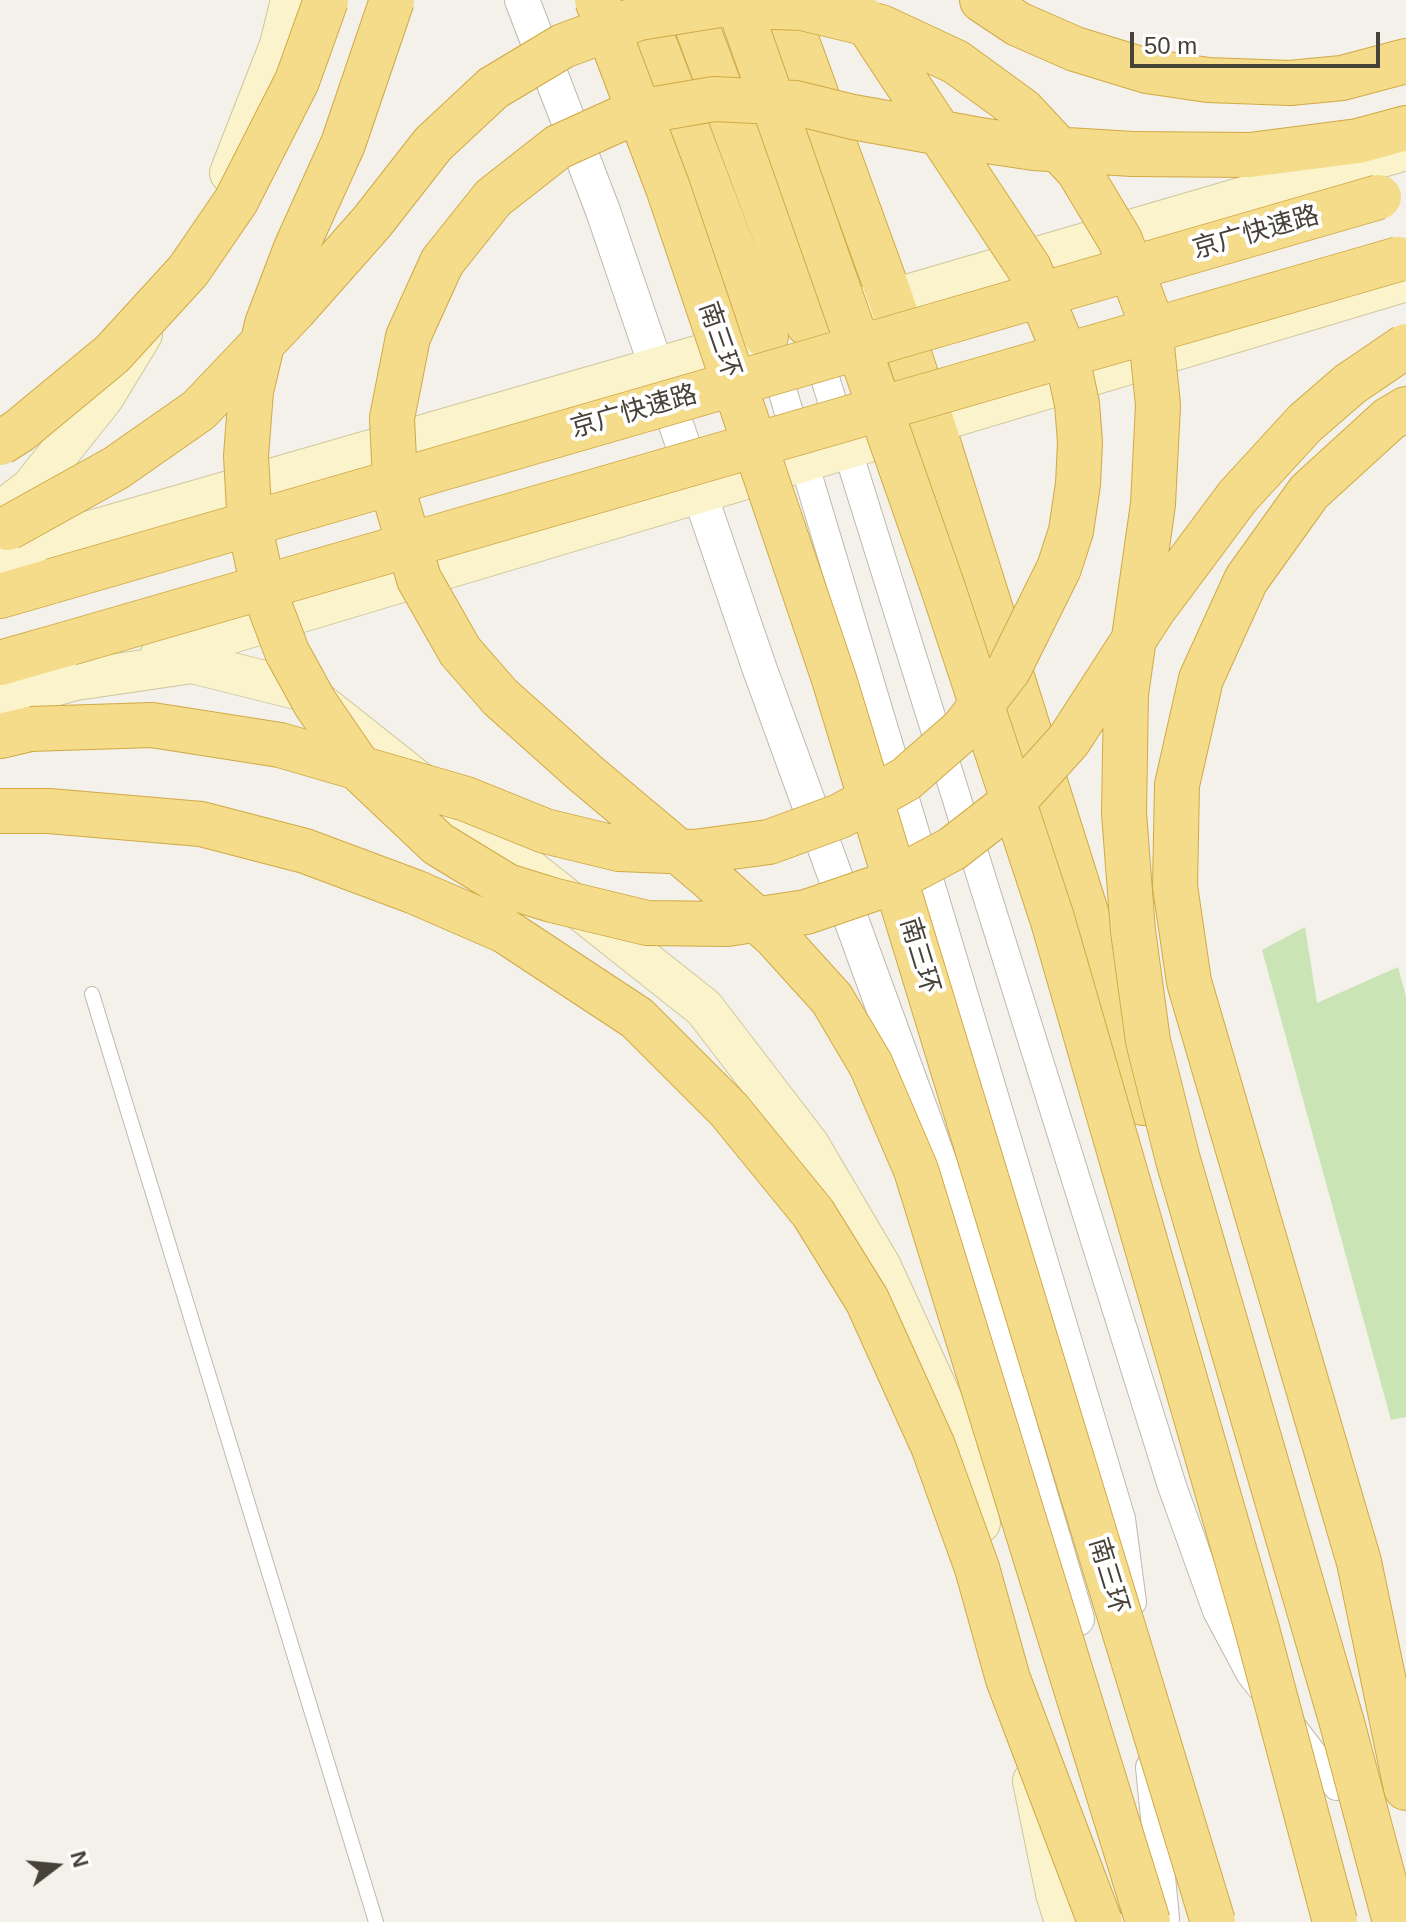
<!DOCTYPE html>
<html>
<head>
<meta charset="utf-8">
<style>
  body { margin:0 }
  #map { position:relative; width:1406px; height:1922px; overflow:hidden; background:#f3f1e9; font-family:Arial,sans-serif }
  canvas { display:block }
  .north { position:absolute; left:16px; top:1826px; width:80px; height:80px; -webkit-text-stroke:6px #fff; paint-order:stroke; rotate:74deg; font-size:22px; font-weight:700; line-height:32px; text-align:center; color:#464238 }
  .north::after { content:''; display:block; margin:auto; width:28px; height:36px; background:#464238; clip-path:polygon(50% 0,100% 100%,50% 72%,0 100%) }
  .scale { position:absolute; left:1130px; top:32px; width:250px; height:36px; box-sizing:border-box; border:4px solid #464238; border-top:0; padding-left:10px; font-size:24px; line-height:28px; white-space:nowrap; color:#464238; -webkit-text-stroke:6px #fff; paint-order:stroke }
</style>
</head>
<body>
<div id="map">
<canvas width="1406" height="1922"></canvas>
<div class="north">N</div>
<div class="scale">50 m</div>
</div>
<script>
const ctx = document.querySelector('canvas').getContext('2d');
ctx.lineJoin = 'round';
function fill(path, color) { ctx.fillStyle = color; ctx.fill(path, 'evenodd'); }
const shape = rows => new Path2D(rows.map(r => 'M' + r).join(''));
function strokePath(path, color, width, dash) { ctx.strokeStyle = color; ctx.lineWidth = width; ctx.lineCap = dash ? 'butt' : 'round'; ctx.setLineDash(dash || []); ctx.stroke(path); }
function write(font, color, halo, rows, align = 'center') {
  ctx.font = font + ' Arial,"Noto Sans SC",sans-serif'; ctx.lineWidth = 8; ctx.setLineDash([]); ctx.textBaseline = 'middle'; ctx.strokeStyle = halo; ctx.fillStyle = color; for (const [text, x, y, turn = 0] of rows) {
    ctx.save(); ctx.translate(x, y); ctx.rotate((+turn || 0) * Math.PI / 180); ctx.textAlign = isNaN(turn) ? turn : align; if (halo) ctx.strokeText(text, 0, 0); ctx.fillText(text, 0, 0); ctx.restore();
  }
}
fill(shape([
  [1305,927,1317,1003,1398,967,1406,997,1406,1417,1391,1420,1262,950]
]), '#cbe4b5');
const service = shape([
  [92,994,376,1922]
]);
const minor = shape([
  [814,343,1172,1486,1217,1611,1250,1673,1261,1687],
  [772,356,1121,1519,1132,1602],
  [1291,1726,1337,1786],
  [1150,1767,1165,1918]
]);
const tertiary = shape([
  [522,0,603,211,759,667,953,1199,1077,1619]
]);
const secondary = shape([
  [230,173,280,45,291,0],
  [814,322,1406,150],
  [0,512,31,488,103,398,142,334],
  [0,557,753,340],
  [161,654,1406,281],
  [76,680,192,663,304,691,704,1008,809,1145,881,1267,951,1419,980,1523],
  [0,701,100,673],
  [1033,1781,1056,1893,1065,1922]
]);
const trunk = shape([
  [638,0,766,336],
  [687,0,808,324],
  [782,0,891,300,932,423,1119,1017,1143,1103],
  [982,0,1018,24,1075,49,1147,71,1208,80,1290,83,1342,78,1406,61],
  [1133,154,1250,155,1358,141,1406,128],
  [1406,409,1389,419,1309,492,1246,580,1201,679,1177,785,1175,886,1189,982,1359,1562,1406,1788],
  [0,596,52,581],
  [0,663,70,643],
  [0,736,30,729]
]);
strokePath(service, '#beb9ac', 16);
strokePath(minor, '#beb9ac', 30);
strokePath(tertiary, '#beb9ac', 36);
strokePath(secondary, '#cfc69c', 42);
strokePath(trunk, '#d1a945', 46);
strokePath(service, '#fff', 14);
strokePath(minor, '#fff', 28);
strokePath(tertiary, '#fff', 34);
strokePath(secondary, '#faf3cc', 40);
strokePath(trunk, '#f4dc8a', 44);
const trunkBridge = shape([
  [392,0,343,144,296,248,267,324,251,391,246,456,250,527,263,588,287,652,315,703,363,773,438,844,507,886,552,900,647,923,727,924,806,912,882,886,952,849,1015,800,1069,740,1153,610,1238,496,1305,423,1350,384,1406,346],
  [597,0,668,188,834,679,1213,1922],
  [737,0,943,588,1052,918,1257,1629,1335,1922],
  [1133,154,1034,148,974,139,853,117,796,103,714,99,633,113,558,147,493,198,442,262,408,337,392,418,396,500,419,579,460,651,500,697,585,773,710,878,775,936,832,999,871,1065,916,1170,1148,1922],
  [0,443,19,431,112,354,188,271,236,201,297,81,326,0],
  [8,528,116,468,199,410,295,309,372,222,433,144,493,88,563,46,639,18,720,5,802,8,881,27,956,62,1022,110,1078,170,1120,240,1149,317,1158,405,1153,504,1126,694,1124,813,1133,931,1148,1041,1178,1160,1342,1723,1395,1922],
  [52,581,1379,197],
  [70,643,1399,259],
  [30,729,152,725,280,745,466,799,545,831,619,849,694,852,769,842,840,816,906,779,963,729,1009,669,1059,568,1071,531,1078,484,1080,442,1077,404,1067,358,1029,268,865,20],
  [0,811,49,811,201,824,305,851,415,892,505,931,637,1018,729,1110,813,1213,867,1300,933,1446,977,1568,1008,1679,1100,1922]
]);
strokePath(trunkBridge, '#d1a945', 46, []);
strokePath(trunkBridge, '#f4dc8a', 44);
write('26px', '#464238', '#fff', [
  ["京广快速路",1256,233,-16],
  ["南三环",719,340,71],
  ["京广快速路",634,412,-16],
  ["南三环",919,956,73],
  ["南三环",1108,1576,73]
]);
</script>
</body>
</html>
